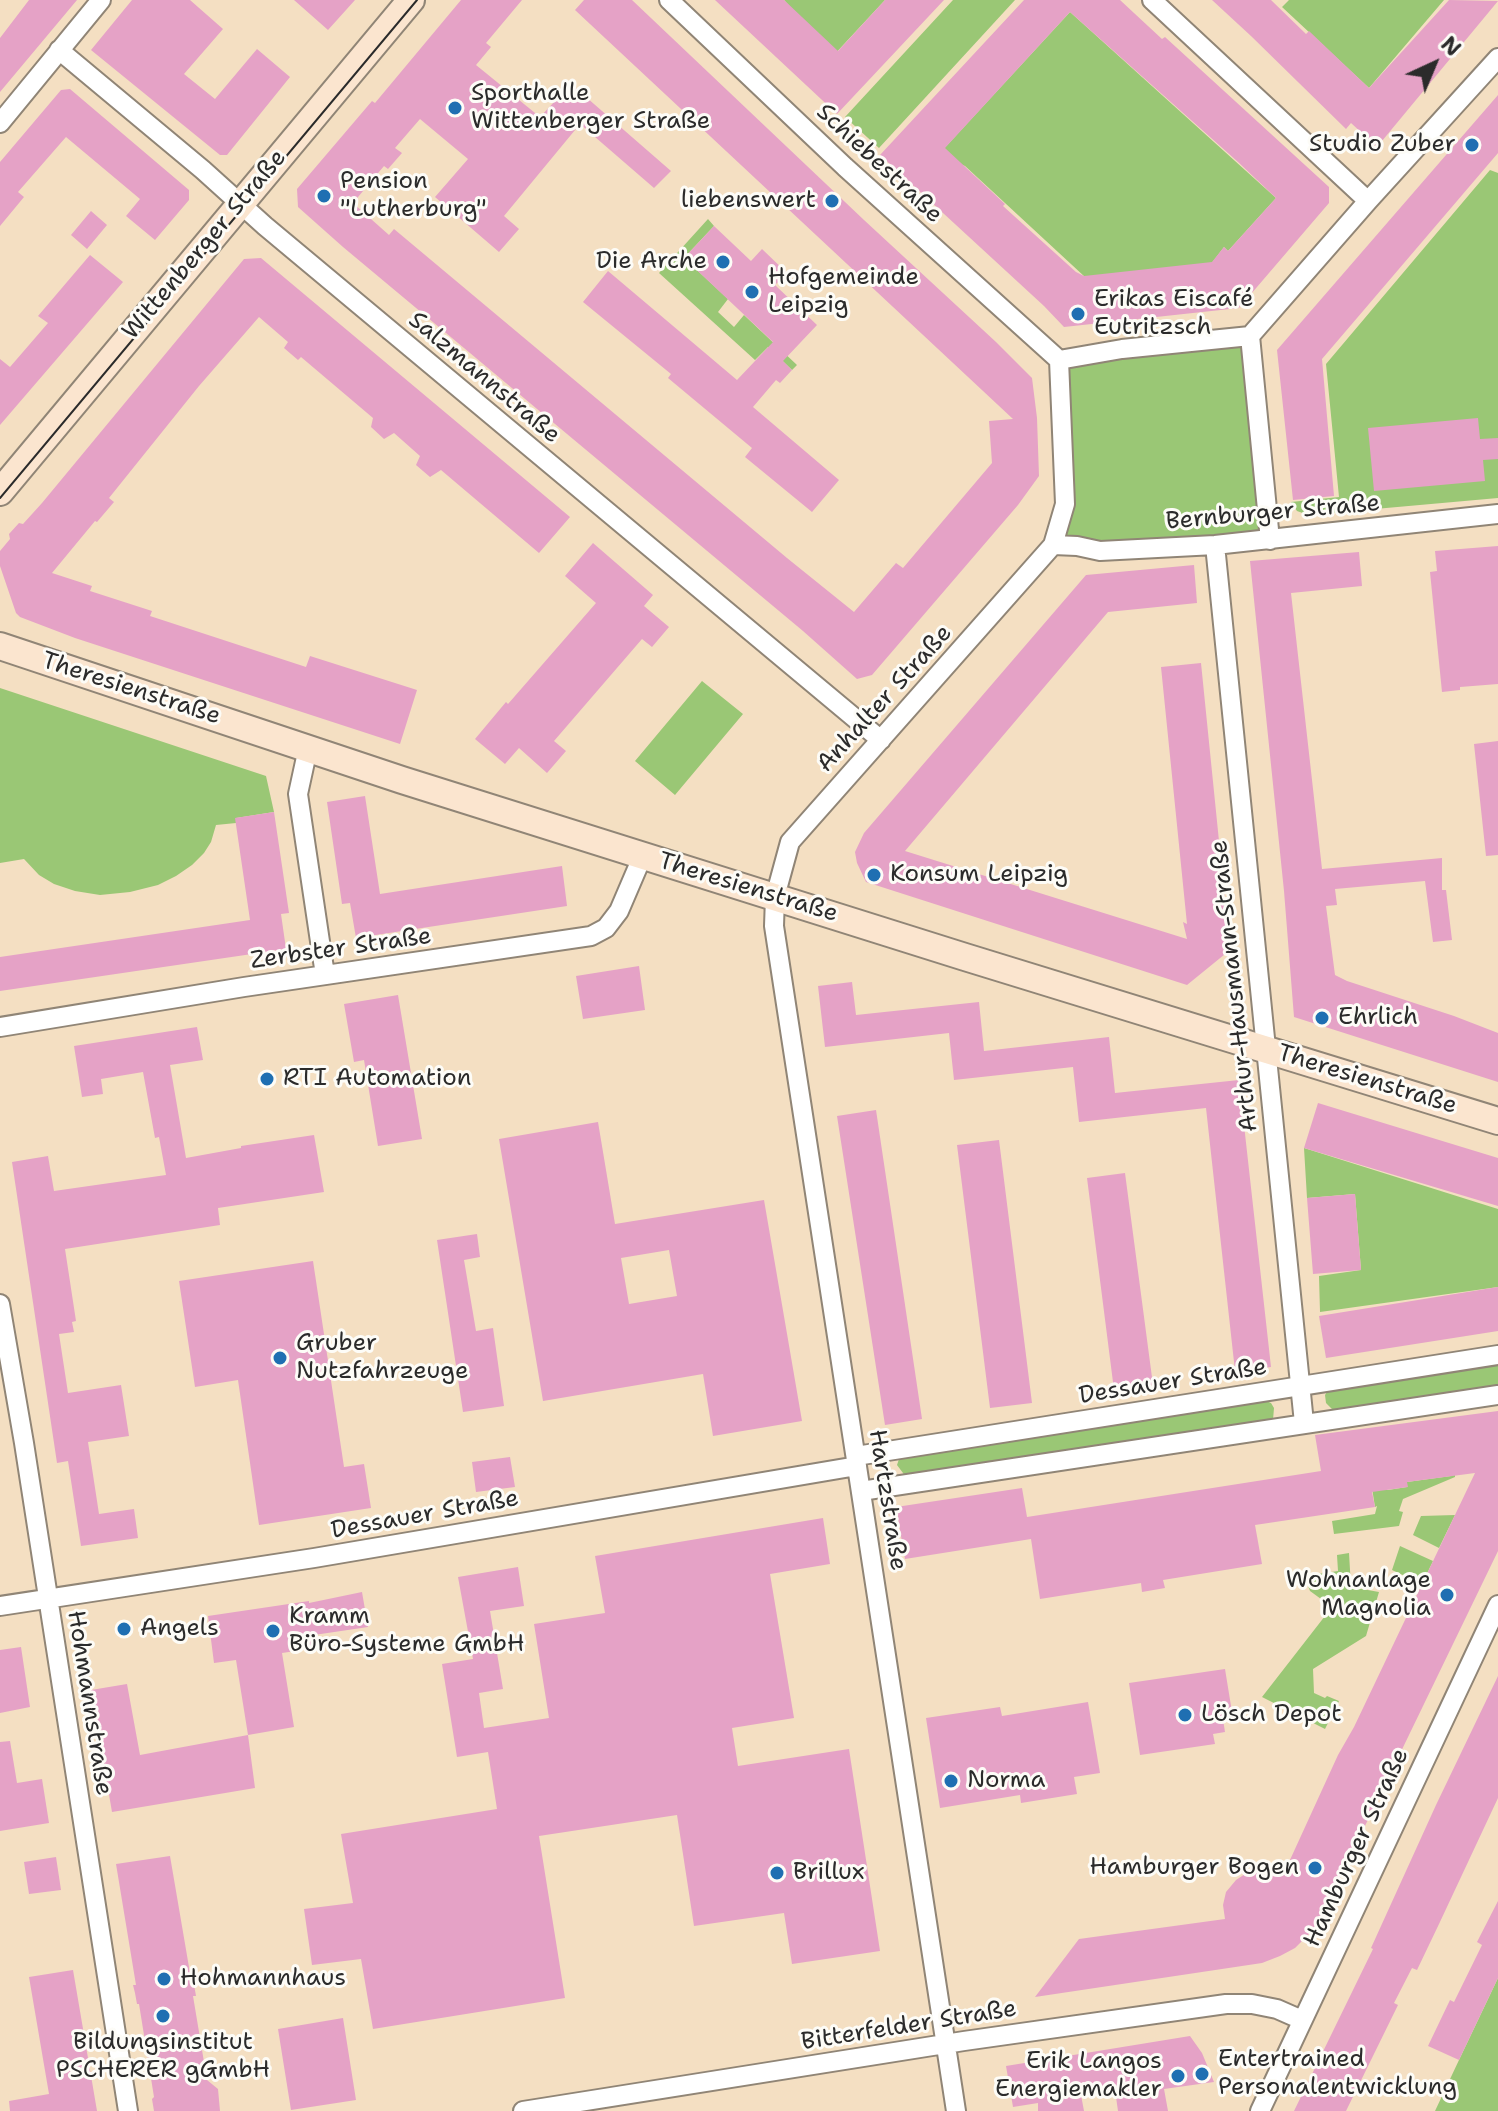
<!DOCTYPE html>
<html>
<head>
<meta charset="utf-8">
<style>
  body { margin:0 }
  #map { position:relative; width:1498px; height:2111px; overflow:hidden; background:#f4dfc2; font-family:"Shantell Sans",sans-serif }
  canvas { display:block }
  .north { position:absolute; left:1394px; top:24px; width:80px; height:80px; -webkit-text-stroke:6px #fdfcf7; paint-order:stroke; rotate:44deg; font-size:22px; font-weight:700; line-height:32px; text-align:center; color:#2b2b2b }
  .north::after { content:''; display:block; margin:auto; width:28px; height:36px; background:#2b2b2b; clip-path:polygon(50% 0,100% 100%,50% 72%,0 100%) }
</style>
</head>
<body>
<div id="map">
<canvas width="1498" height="2111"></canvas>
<div class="north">N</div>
</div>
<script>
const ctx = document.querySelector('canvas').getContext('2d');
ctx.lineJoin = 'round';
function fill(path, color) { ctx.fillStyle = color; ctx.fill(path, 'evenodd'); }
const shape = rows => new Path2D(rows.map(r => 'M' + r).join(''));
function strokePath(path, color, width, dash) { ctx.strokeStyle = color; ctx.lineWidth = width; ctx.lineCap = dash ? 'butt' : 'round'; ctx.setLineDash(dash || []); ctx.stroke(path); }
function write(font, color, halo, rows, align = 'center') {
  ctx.font = font + ' "Shantell Sans",sans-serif'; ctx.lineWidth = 6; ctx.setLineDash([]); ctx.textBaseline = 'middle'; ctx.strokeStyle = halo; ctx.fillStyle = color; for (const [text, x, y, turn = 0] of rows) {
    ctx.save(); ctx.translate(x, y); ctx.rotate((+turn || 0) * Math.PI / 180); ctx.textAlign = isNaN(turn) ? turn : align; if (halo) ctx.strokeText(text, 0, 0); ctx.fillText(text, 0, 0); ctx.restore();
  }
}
fill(shape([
  [784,0,885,0,833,56],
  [953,0,1015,0,879,148,845,117],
  [1289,0,1444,0,1369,88,1282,7],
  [1070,12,1276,198,1228,251,1224,247,1211,264,1085,277,965,166,938,155],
  [1490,170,1498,173,1498,498,1308,515,1297,511,1291,502,1339,497,1326,364],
  [708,219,714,226,684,258,728,299,718,312,734,327,744,315,797,365,792,370,768,347,755,360,659,273],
  [1250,336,1270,540,1053,545,1065,504,1059,360],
  [702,681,743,714,675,795,635,761],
  [0,688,266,776,274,812,236,818,236,823,216,825,211,842,204,853,192,865,176,876,158,885,130,892,100,895,75,891,54,884,39,875,24,859,0,863],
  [1304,1148,1498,1209,1498,1287,1320,1312,1319,1276,1361,1270,1355,1194,1307,1198],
  [1498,1360,1498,1388,1342,1411,1333,1410,1326,1403,1325,1395,1329,1389],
  [1264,1400,1271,1403,1274,1408,1273,1420,906,1477,897,1465,899,1459,908,1454],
  [1455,1467,1455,1477,1403,1499,1399,1511,1403,1512,1399,1526,1334,1534,1332,1521,1375,1514,1377,1506,1375,1507,1372,1488,1388,1490,1407,1487,1407,1482,1451,1476],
  [1455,1515,1439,1548,1413,1535,1421,1516],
  [1400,1546,1433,1561,1422,1584,1392,1570],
  [1349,1553,1351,1587,1379,1592,1366,1636,1313,1669,1314,1693,1325,1698,1327,1696,1339,1701,1325,1729,1262,1697,1332,1607,1310,1591,1304,1576,1338,1571,1337,1555],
  [1498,1978,1498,2111,1435,2111,1459,2060]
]), '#9ac775');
fill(shape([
  [29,0,77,0,0,92,0,38],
  [132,0,190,0,223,29,184,74,215,99,257,49,290,77,227,155,220,155,91,50],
  [294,0,355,0,328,30],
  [461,0,522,0,486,43,491,47,476,65,540,117,571,84,671,171,654,188,580,124,504,216,519,229,499,252,435,197,468,159,420,119,395,148,402,153,388,169,384,166,353,203,389,235,394,229,787,558,854,612,896,563,903,568,992,463,989,421,1013,419,575,10,584,0,632,0,864,220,996,342,1032,378,1037,418,1039,476,1018,505,872,675,857,679,803,631,343,247,298,207,297,189,372,101,375,103],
  [715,0,784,0,838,51,885,0,944,0,837,114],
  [1024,0,1120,0,1162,39,1165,37,1329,187,1329,203,1239,308,1064,327,1044,306,880,155],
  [1070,12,1238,162,1276,198,1228,251,1224,247,1212,262,1084,276,1076,272,1003,206,1005,204,945,148],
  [1212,0,1271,0,1306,34,1309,31,1369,88,1449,0,1498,1,1377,147,1351,123,1346,129,1251,36],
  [70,89,189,190,189,200,155,240,126,216,140,199,66,137,18,192,24,197,0,226,0,162,61,90],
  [1498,95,1498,153,1322,359,1334,496,1293,500,1277,350],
  [91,211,107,225,87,249,71,235],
  [714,226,751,261,762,249,787,273,775,285,817,325,783,361,792,370,780,383,776,380,753,407,839,480,812,512,745,457,752,448,668,378,671,374,583,302,608,271,737,380,773,342,684,258],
  [90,255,123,282,0,425,0,359,10,367,48,323,38,316],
  [261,258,570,517,539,553,441,470,430,477,416,465,420,456,394,433,384,439,371,427,373,418,301,357,298,360,284,348,288,342,259,317,199,386,109,498,114,502,97,522,95,521,52,573,92,586,90,591,152,611,150,616,306,667,310,656,417,690,400,744,75,638,20,617,16,613,0,566,0,551,10,539,9,534,19,523,23,524,42,503,244,259],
  [1478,418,1480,439,1498,438,1498,459,1483,460,1485,481,1374,491,1368,428],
  [593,543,653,595,644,606,669,627,652,647,642,639,554,741,566,751,547,773,519,748,505,764,475,739,506,702,508,704,596,603,565,576],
  [1498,546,1498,684,1460,687,1460,690,1442,692,1430,572,1437,571,1435,551],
  [1359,552,1362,586,1291,593,1322,869,1442,858,1442,890,1446,890,1452,940,1433,942,1425,881,1335,889,1337,905,1326,906,1335,975,1347,981,1454,1016,1498,1033,1498,1082,1294,1017,1284,891,1250,561],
  [1194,565,1197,603,1108,612,905,851,1187,939,1183,922,1187,924,1161,667,1201,663,1230,950,1187,985,866,882,857,863,855,852,864,833,1086,575],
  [1498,741,1498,855,1486,856,1474,744],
  [365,796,380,894,562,866,567,906,356,938,350,903,342,904,327,802],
  [274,812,289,913,281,914,286,949,0,991,0,957,250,920,235,818],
  [639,966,645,1010,583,1019,576,976],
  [852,982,856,1015,979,1002,984,1051,1109,1037,1115,1093,1239,1080,1271,1367,1235,1371,1206,1108,1079,1122,1073,1067,954,1080,949,1033,825,1047,818,986],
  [398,995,422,1139,378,1146,364,1060,354,1062,344,1004],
  [197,1027,203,1060,170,1065,186,1158,241,1148,241,1146,314,1135,324,1192,218,1208,220,1225,65,1249,76,1321,72,1322,74,1332,59,1334,68,1393,121,1385,129,1436,88,1442,99,1514,134,1509,138,1538,81,1546,68,1461,57,1463,12,1162,48,1156,54,1191,166,1175,159,1137,155,1138,143,1072,101,1079,103,1094,82,1097,74,1046],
  [1318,1103,1498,1158,1498,1206,1304,1148],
  [876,1110,922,1419,885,1425,837,1116],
  [598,1122,615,1224,764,1200,802,1421,713,1436,703,1374,543,1401,499,1139],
  [669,1250,677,1296,629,1304,621,1258],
  [999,1140,1032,1403,990,1408,957,1145],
  [1125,1173,1153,1385,1114,1390,1087,1178],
  [1355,1194,1361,1270,1313,1274,1307,1198],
  [477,1234,480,1257,464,1260,476,1331,493,1328,504,1406,463,1412,437,1240],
  [313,1261,344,1467,364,1464,371,1508,259,1525,238,1380,195,1387,179,1281],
  [1498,1287,1498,1331,1326,1358,1319,1316],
  [1498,1411,1498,1551,1319,1921,1308,1935,1295,1948,1280,1956,1262,1963,1035,1997,1079,1939,1225,1919,1223,1905,1226,1892,1236,1880,1248,1872,1260,1869,1272,1867,1284,1873,1338,1755,1354,1727,1475,1473,1407,1482,1408,1487,1372,1492,1375,1507,1255,1525,1262,1564,1163,1580,1165,1588,1142,1592,1141,1583,1040,1599,1031,1539,905,1559,896,1507,1022,1488,1027,1517,1321,1471,1315,1435],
  [510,1457,515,1487,476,1492,472,1462],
  [823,1518,830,1564,770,1574,794,1718,732,1728,738,1766,849,1749,880,1951,792,1964,784,1913,694,1926,677,1815,539,1836,565,1998,373,2029,361,1959,312,1965,304,1909,353,1903,341,1834,497,1809,488,1752,457,1757,442,1664,473,1659,458,1577,518,1567,524,1606,490,1611,503,1689,479,1693,484,1728,549,1718,534,1624,605,1613,595,1556],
  [362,1592,368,1627,314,1635,316,1648,282,1653,294,1727,248,1735,236,1660,214,1663,208,1616,309,1601,309,1603],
  [21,1647,30,1707,0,1713,0,1650],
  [1225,1669,1232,1712,1222,1713,1225,1732,1213,1734,1215,1744,1140,1755,1129,1683],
  [1498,1676,1498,1798,1439,1924,1417,1970,1412,1968,1394,2003,1398,2005,1346,2111,1294,2111,1373,1949,1371,1948,1436,1805],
  [127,1684,140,1755,248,1735,255,1788,112,1812,91,1690],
  [1088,1702,1100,1773,1074,1777,1077,1794,1021,1803,1020,1795,940,1808,926,1718,1000,1707,1002,1716],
  [10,1741,17,1783,42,1779,49,1823,0,1831,0,1742],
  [170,1856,190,1973,192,1973,196,1996,193,1996,207,2080,218,2089,220,2111,154,2111,152,2099,154,2097,139,2004,137,2004,135,1993,133,1985,136,1985,116,1864],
  [56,1857,61,1890,29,1894,24,1862],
  [1498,1901,1498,1978,1459,2060,1428,2046,1450,2000,1454,2002,1482,1945,1477,1942],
  [73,1970,97,2111,10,2111,9,2101,49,2094,29,1977],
  [343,2018,356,2100,291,2110,278,2029],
  [1190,2036,1202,2053,1214,2082,1164,2089,1168,2111,1118,2111,1115,2090,1081,2095,1084,2111,1038,2111,1038,2103,1013,2107,1006,2066]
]), '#e5a2c6');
const street = shape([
  [669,0,845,167,1059,360],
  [1152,0,1368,201],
  [59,50,203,170,265,226,881,740],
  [0,123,101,0],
  [1250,336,1368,201,1498,58],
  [1250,336,1270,540],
  [1053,545,1077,546,1100,551,1215,545,1498,514],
  [1215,545,1304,1423],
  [308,748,298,794,325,975],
  [0,1027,244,987,591,936,606,928,619,911,643,855],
  [0,1304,24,1443,128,2111],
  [856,1456,1498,1355],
  [861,1491,1498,1395],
  [0,1606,314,1558,857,1466],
  [523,2111,964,2041,1226,2004,1252,2004,1277,2009,1302,2020],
  [956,2111,774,926,775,897,790,842,1053,545,1065,504,1059,360,1122,349,1250,336],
  [1260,2111,1498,1605]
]);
const secondary = shape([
  [0,492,411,0],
  [0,646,402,780,965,957,1498,1121]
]);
strokePath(street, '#908576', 22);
strokePath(secondary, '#908576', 30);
strokePath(street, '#fff', 18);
strokePath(secondary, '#fbe5cf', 26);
strokePath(shape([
  [0,498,417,0]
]), '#2b2b2b', 2);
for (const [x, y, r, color] of [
  [455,108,8,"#1f6fb2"],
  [1472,145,8,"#1f6fb2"],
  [324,196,8,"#1f6fb2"],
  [832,201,8,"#1f6fb2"],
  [723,262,8,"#1f6fb2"],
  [752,292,8,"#1f6fb2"],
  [1078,314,8,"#1f6fb2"],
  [874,875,8,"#1f6fb2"],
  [1322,1018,8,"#1f6fb2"],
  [267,1079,8,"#1f6fb2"],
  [280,1358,8,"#1f6fb2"],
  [1447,1595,8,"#1f6fb2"],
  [124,1629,8,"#1f6fb2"],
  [273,1631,8,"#1f6fb2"],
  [1185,1715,8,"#1f6fb2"],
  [951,1781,8,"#1f6fb2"],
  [1315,1868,8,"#1f6fb2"],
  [777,1873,8,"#1f6fb2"],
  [164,1979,8,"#1f6fb2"],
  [163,2016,8,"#1f6fb2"],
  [1202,2074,8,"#1f6fb2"],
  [1178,2076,8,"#1f6fb2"]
]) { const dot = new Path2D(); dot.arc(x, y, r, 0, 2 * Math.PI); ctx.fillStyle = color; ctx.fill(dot); strokePath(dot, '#fdfcf7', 3); }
write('24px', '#2b2b2b', '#fdfcf7', [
  ["Sporthalle",471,94],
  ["Wittenberger Straße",471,122],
  ["Studio Zuber",1456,145,"right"],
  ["Pension",340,182],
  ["\"Lutherburg\"",340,210],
  ["liebenswert",816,201,"right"],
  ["Die Arche",707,262,"right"],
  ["Hofgemeinde",768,278],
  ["Leipzig",768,306],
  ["Erikas Eiscafé",1094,300],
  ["Eutritzsch",1094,328],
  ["Konsum Leipzig",890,875],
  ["Ehrlich",1338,1018],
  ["RTI Automation",283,1079],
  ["Gruber",296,1344],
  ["Nutzfahrzeuge",296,1372],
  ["Wohnanlage",1431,1581,"right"],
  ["Magnolia",1431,1609,"right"],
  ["Kramm",289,1617],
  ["Büro-Systeme GmbH",289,1645],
  ["Angels",140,1629],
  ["Lösch Depot",1201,1715],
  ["Norma",967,1781],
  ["Hamburger Bogen",1299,1868,"right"],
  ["Brillux",793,1873],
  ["Hohmannhaus",180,1979],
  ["Bildungsinstitut",163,2043,"center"],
  ["PSCHERER gGmbH",163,2071,"center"],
  ["Entertrained",1218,2060],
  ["Personalentwicklung",1218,2088],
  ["Erik Langos",1162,2062,"right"],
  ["Energiemakler",1162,2090,"right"]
], 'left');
write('24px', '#2b2b2b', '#fdfcf7', [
  ["Schiebestraße",879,164,43],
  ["Wittenberger Straße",205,245,-50],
  ["Salzmannstraße",484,378,40],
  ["Bernburger Straße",1273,513,-5],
  ["Theresienstraße",131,689,18],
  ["Anhalter Straße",885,699,-48],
  ["Theresienstraße",748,888,17],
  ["Zerbster Straße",341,949,-8],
  ["Arthur-Hausmann-Straße",1235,986,-96],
  ["Theresienstraße",1367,1080,17],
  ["Dessauer Straße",1173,1382,-9],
  ["Hartzstraße",887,1500,81],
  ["Dessauer Straße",425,1515,-10],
  ["Hohmannstraße",89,1703,81],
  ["Hamburger Straße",1357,1848,-65],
  ["Bitterfelder Straße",909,2026,-9]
]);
</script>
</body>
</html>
